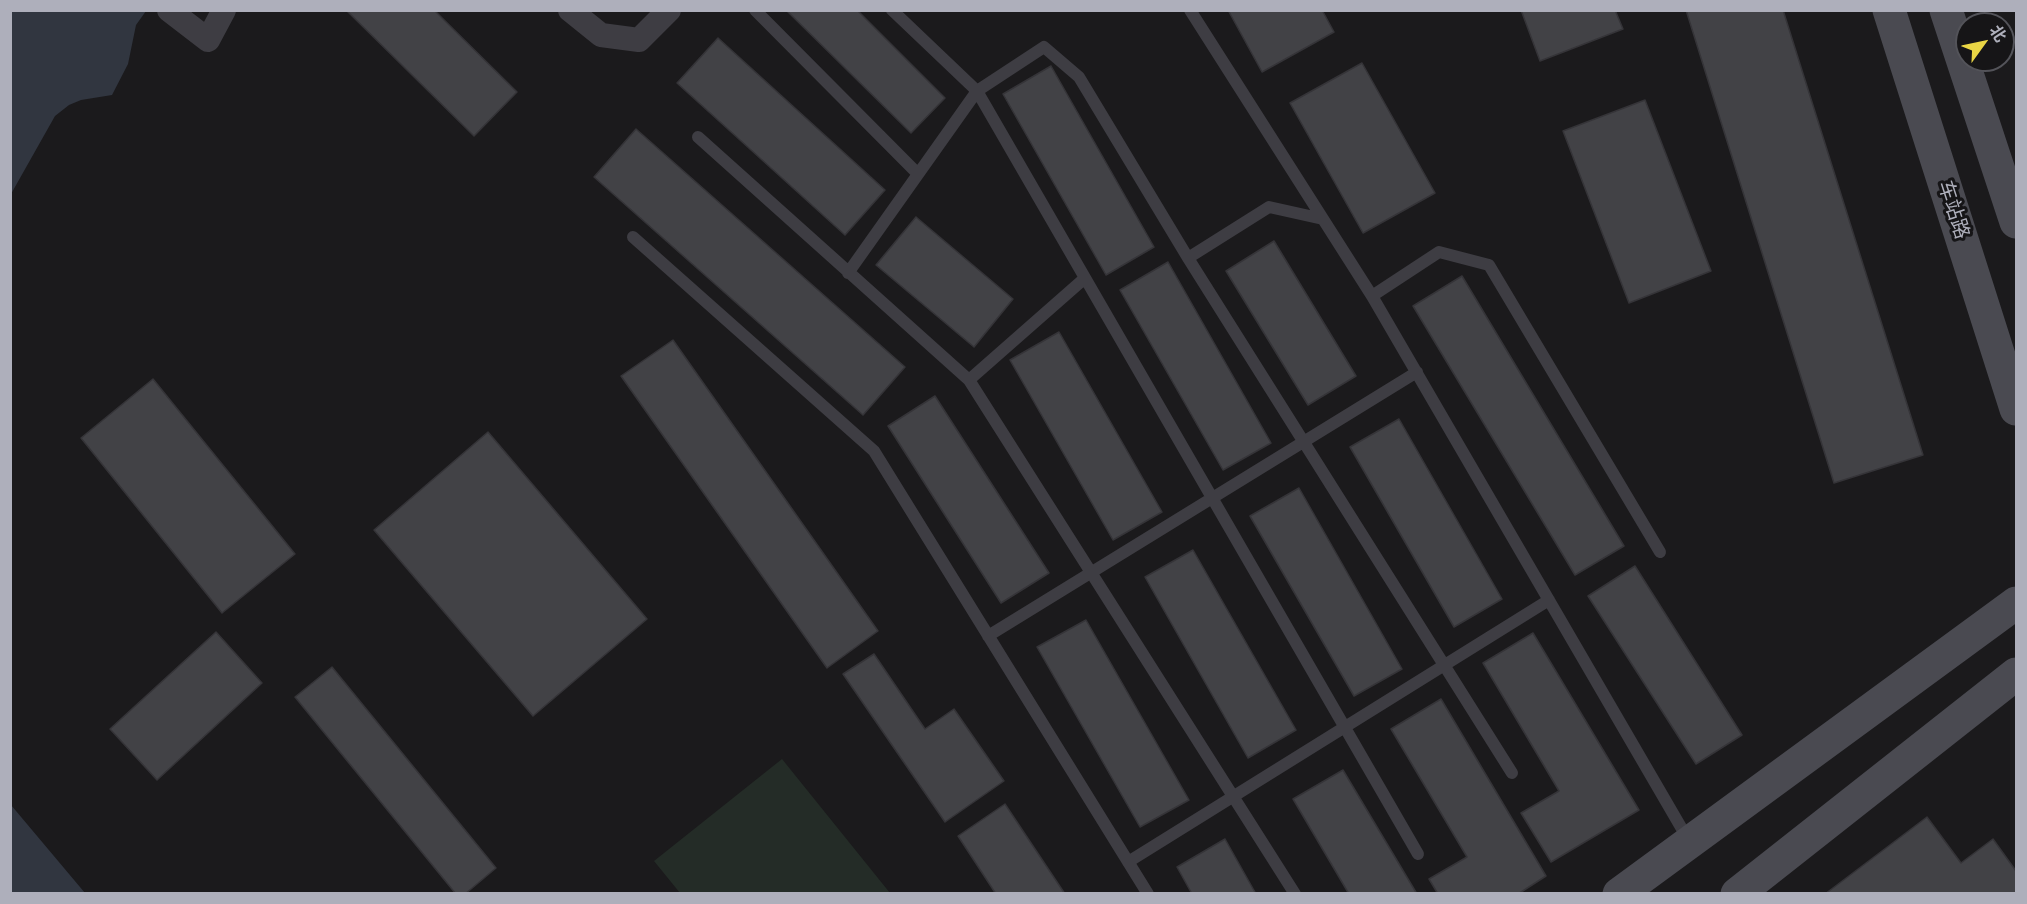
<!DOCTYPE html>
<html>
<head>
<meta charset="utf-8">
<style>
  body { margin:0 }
  #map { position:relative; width:2027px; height:904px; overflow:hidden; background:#1b1a1c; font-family:"Noto Sans","Noto Sans SC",sans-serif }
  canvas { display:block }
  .frame { position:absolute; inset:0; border:12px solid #aeafbb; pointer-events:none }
  .north { position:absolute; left:1955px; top:12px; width:60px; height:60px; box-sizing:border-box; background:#161517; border:2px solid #535359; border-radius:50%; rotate:57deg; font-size:16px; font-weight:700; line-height:24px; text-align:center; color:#aeafbb }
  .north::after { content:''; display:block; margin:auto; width:21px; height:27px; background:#e9d545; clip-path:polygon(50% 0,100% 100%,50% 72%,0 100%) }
</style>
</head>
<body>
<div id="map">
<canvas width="2027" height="904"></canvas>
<div class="frame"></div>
<div class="north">北</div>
</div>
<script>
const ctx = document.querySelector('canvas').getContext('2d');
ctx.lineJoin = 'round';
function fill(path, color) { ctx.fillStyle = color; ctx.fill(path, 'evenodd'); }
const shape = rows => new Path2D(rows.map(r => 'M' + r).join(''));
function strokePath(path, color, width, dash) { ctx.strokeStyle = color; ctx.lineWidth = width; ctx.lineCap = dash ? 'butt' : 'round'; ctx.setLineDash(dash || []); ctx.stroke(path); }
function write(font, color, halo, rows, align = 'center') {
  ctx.font = font + ' "Noto Sans","Noto Sans SC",sans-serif'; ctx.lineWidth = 6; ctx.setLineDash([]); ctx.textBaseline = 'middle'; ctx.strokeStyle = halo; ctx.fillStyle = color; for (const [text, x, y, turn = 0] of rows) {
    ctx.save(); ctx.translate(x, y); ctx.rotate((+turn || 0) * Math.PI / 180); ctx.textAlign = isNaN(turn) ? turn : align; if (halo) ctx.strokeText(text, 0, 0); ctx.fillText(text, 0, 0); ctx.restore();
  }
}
fill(shape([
  [782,759,890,893,680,893,654,861]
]), '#242c27');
fill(shape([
  [11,10,146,11,136,25,128,64,112,95,81,100,69,105,55,116,11,194],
  [11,805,85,893,11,893]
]), '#313640');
const building = shape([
  [346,10,434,10,517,92,474,136,346,10],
  [786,10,857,10,945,98,911,133,786,10],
  [1228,10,1322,10,1334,32,1262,72,1228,10],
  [1521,10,1615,10,1623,29,1540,61,1521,10],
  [1686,10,1783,10,1923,455,1834,483,1686,10],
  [718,38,885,190,845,235,677,83,718,38],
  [1362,63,1435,193,1363,233,1290,103,1362,63],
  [1051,66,1154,247,1106,275,1003,94,1051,66],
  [1645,100,1711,271,1629,303,1563,131,1645,100],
  [636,129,905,367,863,415,594,177,636,129],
  [916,217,1013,299,974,347,876,265,916,217],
  [1274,241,1356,376,1308,405,1226,271,1274,241],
  [1168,262,1271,443,1223,470,1120,290,1168,262],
  [1462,276,1624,546,1575,575,1413,306,1462,276],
  [1059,332,1162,512,1113,540,1010,360,1059,332],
  [673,340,878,631,827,668,621,376,673,340],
  [153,379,295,554,222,613,81,438,153,379],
  [935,396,1049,573,1001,603,888,426,935,396],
  [1399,419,1502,599,1454,627,1350,447,1399,419],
  [488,432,647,619,533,716,374,530,488,432],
  [1299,488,1402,669,1354,696,1250,516,1299,488],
  [1193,550,1296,730,1248,758,1145,577,1193,550],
  [1635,566,1742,735,1696,764,1588,596,1635,566],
  [1086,620,1189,800,1140,827,1037,647,1086,620],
  [216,632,262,683,157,780,110,729,216,632],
  [1533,633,1639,810,1551,862,1521,813,1559,791,1483,663,1533,633],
  [874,654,925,729,954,709,1004,781,945,822,843,674,874,654],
  [332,667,496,868,465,894,456,894,295,697,332,667],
  [1441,699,1546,876,1518,894,1438,894,1429,879,1467,857,1391,729,1441,699],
  [1343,770,1417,894,1349,894,1293,799,1343,770],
  [1005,804,1065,894,996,894,958,836,1005,804],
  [1927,817,1961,863,1993,839,2016,871,2016,894,1825,894,1927,817],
  [1225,839,1256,894,1192,894,1177,867,1225,839]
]);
fill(building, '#424246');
strokePath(building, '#353438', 1.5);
strokePath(shape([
  [755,10,918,174],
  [892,10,977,91,1418,854],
  [1190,10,1372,296,1689,841],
  [698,137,969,380,1295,894],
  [633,237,874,451,1148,894],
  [1188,258,1269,207,1323,219],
  [848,273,977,91,1044,47,1079,77,1188,258,1512,773],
  [1372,296,1439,252,1489,265,1660,552],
  [969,380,1085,278],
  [988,636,1417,372],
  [1128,862,1549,600]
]), '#3e3d43', 12);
strokePath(shape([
  [169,10,208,40,224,10],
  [570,10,601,35,639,40,669,10]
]), '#3e3d43', 24);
strokePath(shape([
  [1889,10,2016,409],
  [1946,10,2016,222],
  [1619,894,2016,603],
  [1737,894,2016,674]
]), '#4a4a51', 33);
write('20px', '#aeafbb', '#161517', [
  ["车站路",1953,210,72]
]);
</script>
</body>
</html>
